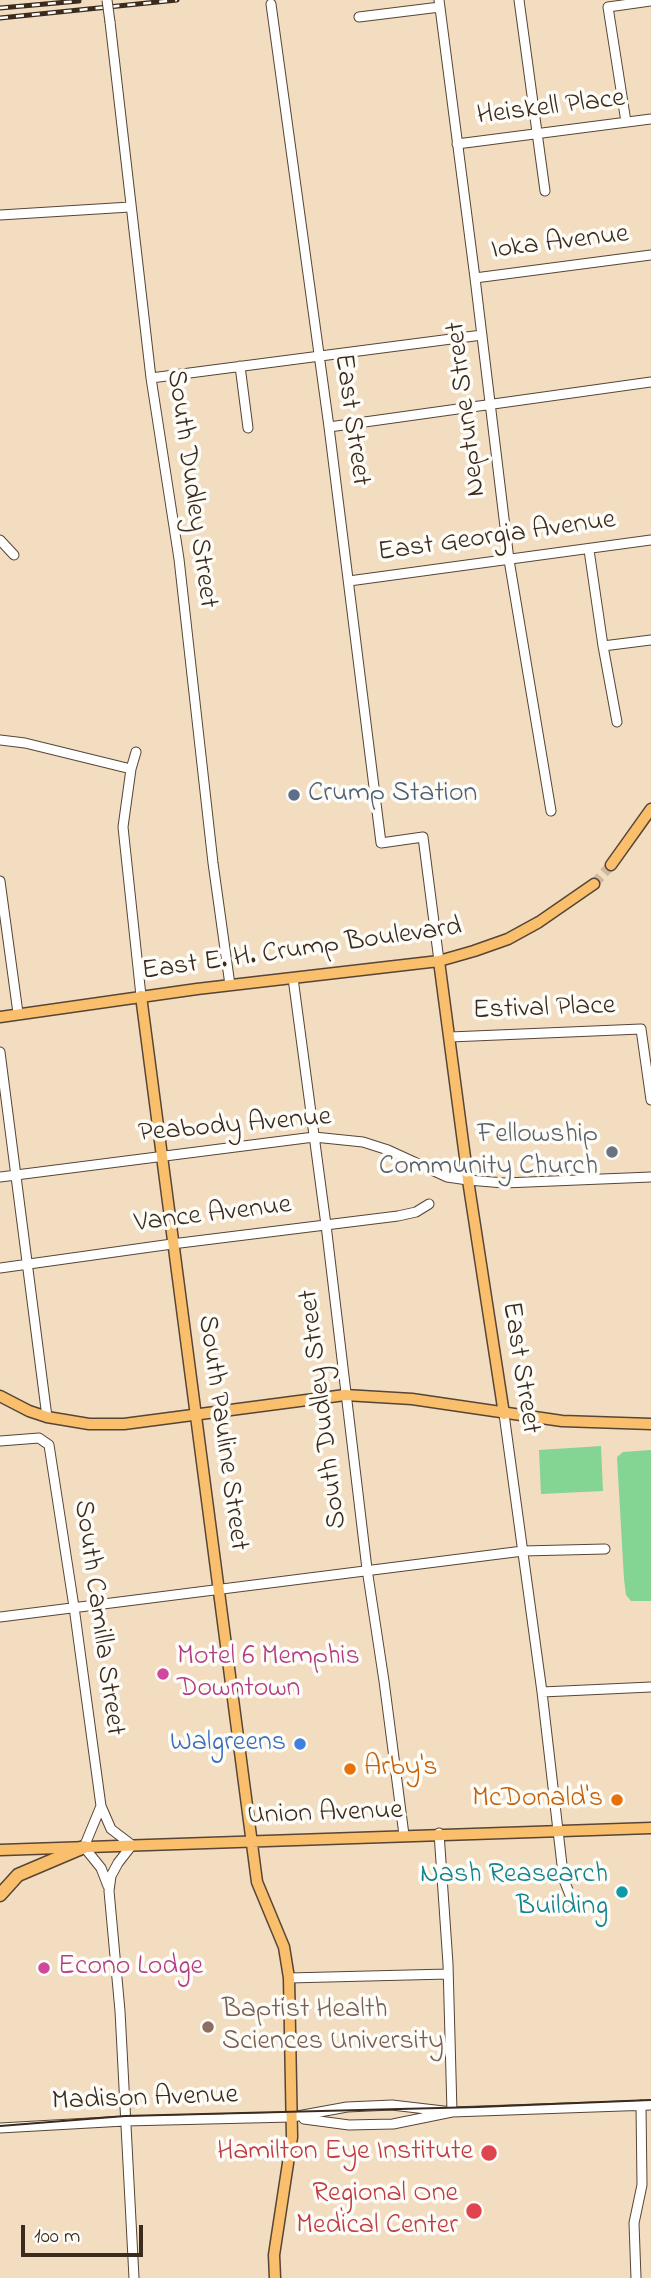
<!DOCTYPE html>
<html>
<head>
<meta charset="utf-8">
<style>
  body { margin:0 }
  #map { position:relative; width:651px; height:2278px; overflow:hidden; background:#f3ddc0; font-family:"Indie Flower",sans-serif }
  canvas { display:block }
  .scale { position:absolute; left:21px; top:2225px; width:122px; height:32px; box-sizing:border-box; border:4px solid #3b2a1e; border-top:0; padding-left:9px; font-size:21px; line-height:24px; white-space:nowrap; color:#3b2a1e; -webkit-text-stroke:5px #fdfcf7; paint-order:stroke }
</style>
</head>
<body>
<div id="map">
<canvas width="651" height="2278"></canvas>
<div class="scale">100 m</div>
</div>
<script>
const ctx = document.querySelector('canvas').getContext('2d');
ctx.lineJoin = 'round';
function fill(path, color) { ctx.fillStyle = color; ctx.fill(path, 'evenodd'); }
const shape = rows => new Path2D(rows.map(r => 'M' + r).join(''));
function strokePath(path, color, width, dash) { ctx.strokeStyle = color; ctx.lineWidth = width; ctx.lineCap = dash ? 'butt' : 'round'; ctx.setLineDash(dash || []); ctx.stroke(path); }
function write(font, color, halo, rows, align = 'center') {
  ctx.font = font + ' "Indie Flower",sans-serif'; ctx.lineWidth = 7; ctx.setLineDash([]); ctx.textBaseline = 'middle'; ctx.strokeStyle = halo; ctx.fillStyle = color; for (const [text, x, y, turn = 0] of rows) {
    ctx.save(); ctx.translate(x, y); ctx.rotate((+turn || 0) * Math.PI / 180); ctx.textAlign = isNaN(turn) ? turn : align; if (halo) ctx.strokeText(text, 0, 0); ctx.fillText(text, 0, 0); ctx.restore();
  }
}
fill(shape([
  [601,1446,603,1491,541,1494,539,1450],
  [651,1450,651,1601,631,1601,626,1595,624,1579,617,1457,623,1452]
]), '#84d493');
strokePath(shape([
  [594,884,611,865]
]), '#ceb9a0', 10, [10, 5]);
const minor = shape([
  [439,0,475,278,509,560,551,811],
  [519,0,545,191],
  [271,4,329,427,381,843,423,837,439,961],
  [359,17,440,7],
  [110,22,151,378,179,559,213,863,230,985],
  [626,122,608,7,651,1],
  [457,144,651,119],
  [0,215,130,207],
  [475,278,651,255],
  [240,366,248,428],
  [151,378,482,335],
  [329,427,651,382],
  [0,540,14,555],
  [589,550,603,646,617,722],
  [349,581,651,540],
  [603,646,651,640],
  [0,740,25,743,131,769],
  [136,752,131,769,123,827,141,996],
  [0,881,18,1013],
  [293,978,326,1225,367,1569,384,1681,404,1835],
  [450,1037,641,1029,651,1100],
  [0,1052,47,1417],
  [0,1177,314,1137,363,1142,388,1150,447,1177,468,1180,504,1183,651,1177],
  [0,1268,172,1244,398,1216,416,1212,429,1204],
  [504,1414,542,1692,562,1865,564,1880,574,1905],
  [0,1441,39,1438,49,1445,74,1607,101,1806,111,1829,132,1845,118,1863,111,1876,109,1891,120,2011,134,2278],
  [0,1617,523,1551,605,1549],
  [542,1692,651,1687],
  [101,1806,84,1847,101,1868,108,1886],
  [439,1833,448,1964,452,2112],
  [289,1978,448,1974],
  [304,2119,349,2125,393,2124,452,2112,651,2105],
  [0,2128,125,2121,292,2117,347,2107,392,2105,452,2112],
  [636,2278,634,2223,642,2185,641,2105]
]);
const major = shape([
  [611,865,651,809],
  [439,961,468,1180,504,1414],
  [141,996,257,1882,284,1947,289,1978,292,2137,274,2255,275,2278],
  [0,1017,197,989,439,961,474,951,508,939,539,922,594,884],
  [0,1396,29,1411,47,1417,89,1424,124,1424,345,1395,412,1399,562,1421,651,1424],
  [0,1850,651,1828]
]);
const highway = shape([
  [0,1895,18,1875,84,1847]
]);
strokePath(minor, '#574536', 11);
strokePath(major, '#574536', 13);
strokePath(highway, '#574536', 15);
strokePath(minor, '#fff', 9);
strokePath(major, '#f9bf6c', 10);
strokePath(highway, '#f9bf6c', 12);
strokePath(shape([
  [0,2126,125,2116,478,2107,651,2100]
]), '#3b2a1e', 2);
const rail = shape([
  [0,8,79,1],
  [0,18,177,0]
]);
strokePath(rail, '#3b2a1e', 5);
strokePath(rail, '#fdfcf7', 2.5, [8]);
const minorBridge = shape([
  [107,0,110,22]
]);
strokePath(minorBridge, '#574536', 11, []);
strokePath(minorBridge, '#fff', 9);
for (const [x, y, r, color] of [
  [294,795,7,"#5c6f8a"],
  [612,1152,7,"#6b7280"],
  [163,1674,7,"#d1479c"],
  [300,1744,7,"#3f7fe0"],
  [350,1769,7,"#e8710a"],
  [617,1800,7,"#e8710a"],
  [622,1892,7,"#0f9aa8"],
  [44,1968,7,"#d1479c"],
  [208,2027,7,"#8d6e63"],
  [489,2153,9,"#e0444e"],
  [474,2211,9,"#e0444e"]
]) { const dot = new Path2D(); dot.arc(x, y, r, 0, 2 * Math.PI); ctx.fillStyle = color; ctx.fill(dot); strokePath(dot, '#fdfcf7', 2.5); }
write('28px', '#3b2a1e', '#fdfcf7', [
  ["Heiskell Place",551,109,-7],
  ["Ioka Avenue",560,244,-7],
  ["Neptune Street",468,409,-97],
  ["East Street",350,420,82],
  ["South Dudley Street",190,489,82],
  ["East Georgia Avenue",497,538,-8],
  ["East E. H. Crump Boulevard",302,951,-8],
  ["Estival Place",544,1010,-2],
  ["Peabody Avenue",235,1127,-5],
  ["Vance Avenue",213,1216,-7],
  ["East Street",519,1368,81],
  ["South Dudley Street",325,1409,-97],
  ["South Pauline Street",221,1433,82],
  ["South Camilla Street",97,1618,82],
  ["Union Avenue",325,1815,-2],
  ["Madison Avenue",145,2100,-2]
]);
write('28px', '#4e5e75', '#fdfcf7', [
  ["Crump Station",308,795]
], 'left');
write('28px', '#5b616d', '#fdfcf7', [
  ["Fellowship",598,1136],
  ["Community Church",598,1168]
], 'right');
write('28px', '#b23c85', '#fdfcf7', [
  ["Motel 6 Memphis",177,1658],
  ["Downtown",177,1690],
  ["Econo Lodge",58,1968]
], 'left');
write('28px', '#366cbe', '#fdfcf7', [
  ["Walgreens",286,1744]
], 'right');
write('28px', '#c56008', '#fdfcf7', [
  ["Arby's",364,1769],
  ["McDonald's",603,1800,"right"]
], 'left');
write('28px', '#0d838f', '#fdfcf7', [
  ["Nash Reasearch",608,1876],
  ["Building",608,1908]
], 'right');
write('28px', '#785e54', '#fdfcf7', [
  ["Baptist Health",222,2011],
  ["Sciences University",222,2043]
], 'left');
write('28px', '#be3a42', '#fdfcf7', [
  ["Hamilton Eye Institute",473,2153],
  ["Regional One",458,2195],
  ["Medical Center",458,2227]
], 'right');
</script>
</body>
</html>
